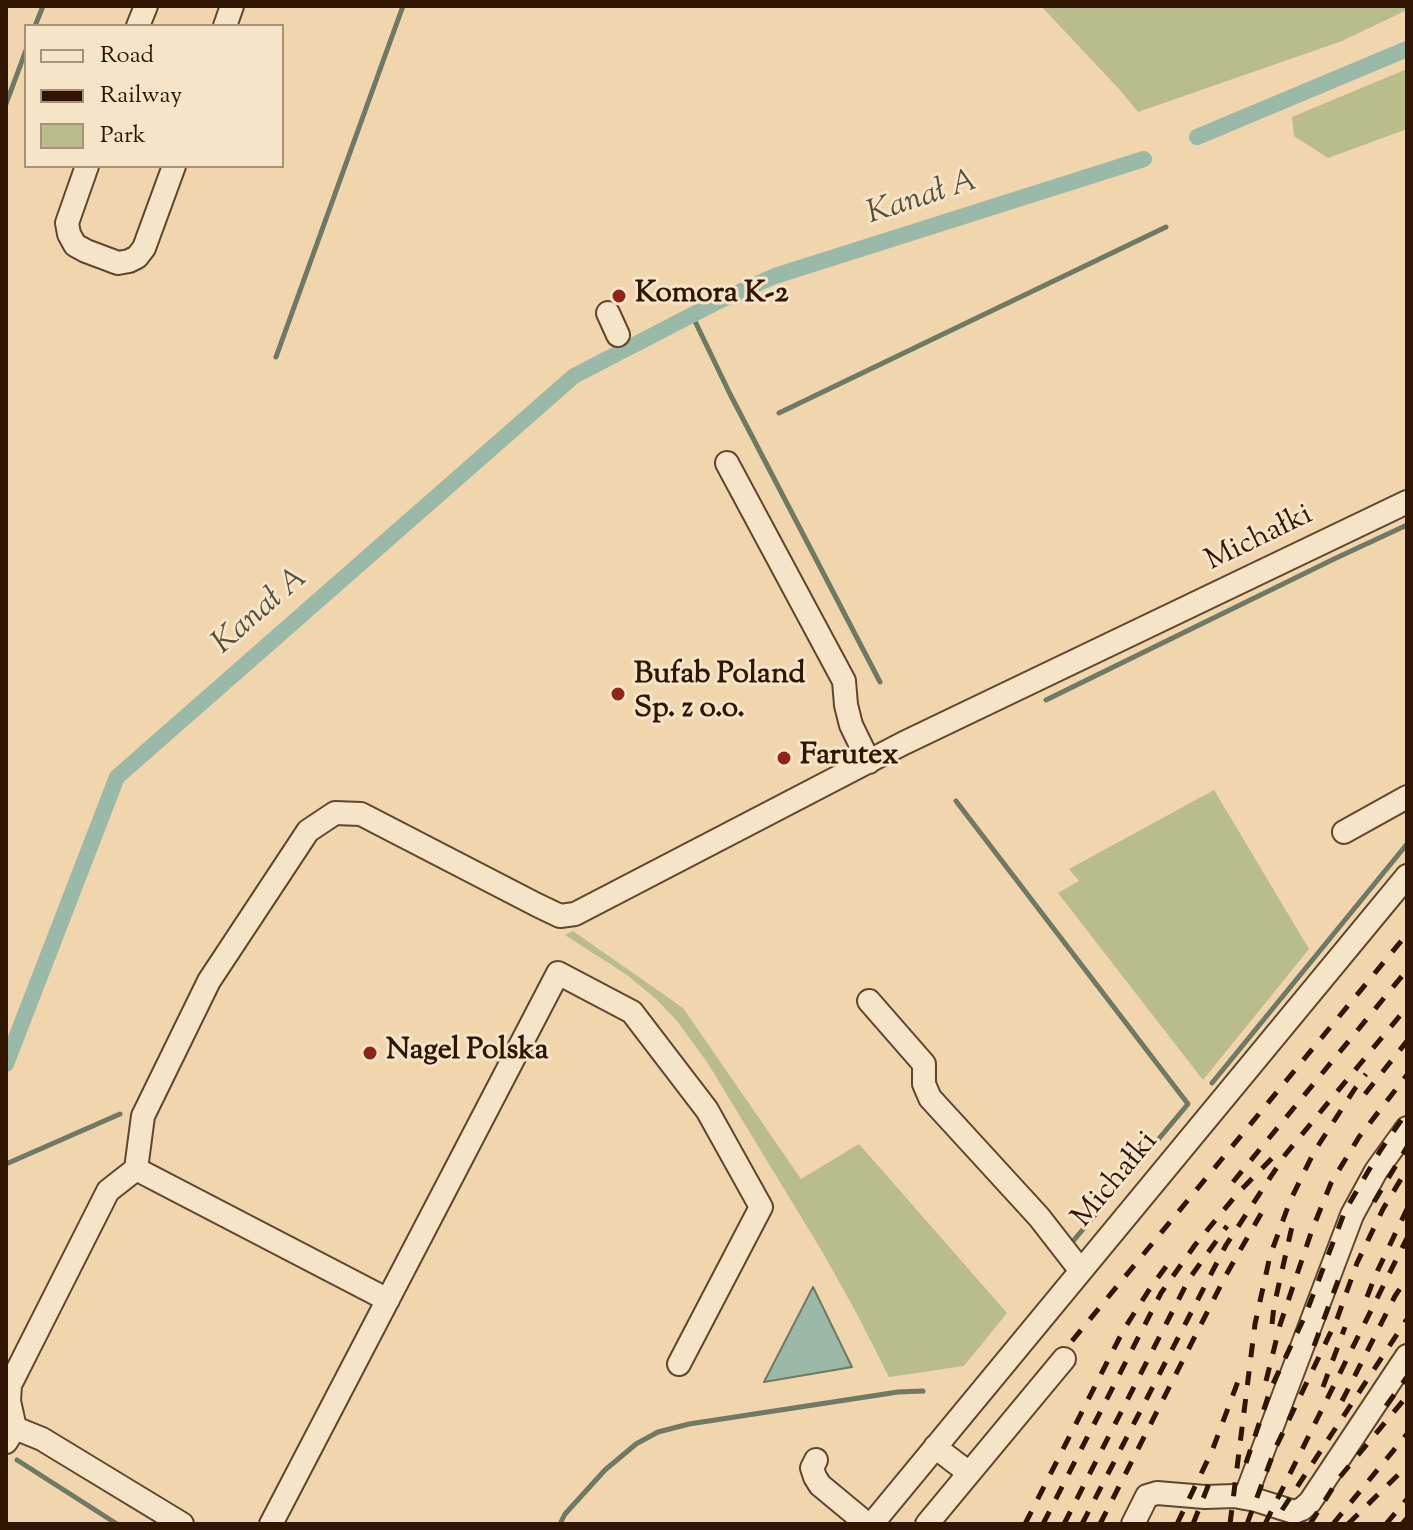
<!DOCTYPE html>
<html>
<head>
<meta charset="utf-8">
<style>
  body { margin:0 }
  #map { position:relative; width:1413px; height:1530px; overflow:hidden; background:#f1d5ac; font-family:"Sorts Mill Goudy",serif }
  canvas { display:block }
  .frame { position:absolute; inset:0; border:8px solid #301602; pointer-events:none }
  .legend { position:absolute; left:24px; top:24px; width:260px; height:144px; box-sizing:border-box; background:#f6e4c9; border:2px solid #a79279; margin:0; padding:10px 14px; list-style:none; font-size:24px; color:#301602 }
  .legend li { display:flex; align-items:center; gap:16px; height:40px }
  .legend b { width:40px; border:2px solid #a79279 }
</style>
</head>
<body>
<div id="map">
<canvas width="1413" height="1530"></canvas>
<div class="frame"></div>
<ul class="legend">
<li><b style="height:10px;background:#f6e4c9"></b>Road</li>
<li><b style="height:10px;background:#301602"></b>Railway</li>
<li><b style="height:22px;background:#b9bd8a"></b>Park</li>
</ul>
</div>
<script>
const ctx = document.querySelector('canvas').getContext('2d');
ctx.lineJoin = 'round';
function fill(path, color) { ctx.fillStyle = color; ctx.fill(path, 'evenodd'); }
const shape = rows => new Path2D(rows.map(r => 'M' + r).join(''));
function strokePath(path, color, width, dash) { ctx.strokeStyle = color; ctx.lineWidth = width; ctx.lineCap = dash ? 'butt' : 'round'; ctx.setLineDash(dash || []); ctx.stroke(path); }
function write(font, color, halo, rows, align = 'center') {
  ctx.font = font + ' "Sorts Mill Goudy",serif'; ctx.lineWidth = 6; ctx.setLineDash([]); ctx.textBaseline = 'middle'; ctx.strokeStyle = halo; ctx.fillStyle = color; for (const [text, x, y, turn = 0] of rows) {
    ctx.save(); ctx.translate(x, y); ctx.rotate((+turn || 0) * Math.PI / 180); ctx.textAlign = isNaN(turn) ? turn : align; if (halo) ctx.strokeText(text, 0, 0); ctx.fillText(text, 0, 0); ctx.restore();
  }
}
fill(shape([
  [1041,6,1407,6,1407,10,1342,41,1138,112,1119,89],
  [1407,69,1407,129,1328,158,1294,136,1292,117],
  [1214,790,1309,949,1203,1080,1058,893,1079,881,1069,869],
  [573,931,683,1008,801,1179,859,1144,1007,1313,964,1366,889,1377,857,1314,823,1253,707,1062,677,1021,656,999,627,975,565,935]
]), '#b9bd8a');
const water = shape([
  [813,1287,852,1367,764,1382,813,1287]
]);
fill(water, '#9bb9a8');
strokePath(water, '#707866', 2);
strokePath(shape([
  [35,26,43,6],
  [6,104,26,50],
  [692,315,730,394,880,682],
  [276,357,403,6],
  [779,413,1166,227],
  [1046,700,1334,559,1407,525],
  [956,801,1188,1104,1074,1240],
  [1212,1083,1407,844],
  [6,1164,120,1114],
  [17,1460,117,1524],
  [560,1524,565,1514,605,1470,636,1444,658,1432,689,1424,898,1392,923,1391]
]), '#707866', 5);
strokePath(shape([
  [1197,137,1407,49],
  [6,1064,117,777,574,376,719,301,775,276,1144,159]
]), '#9bb9a8', 16);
const minor = shape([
  [138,26,146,6],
  [225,26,232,6],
  [87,166,67,223,69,234,75,245,86,251,118,263,129,261,137,257,144,248,174,166],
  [608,313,618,335],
  [727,463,844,681,846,705,851,725,869,762],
  [1344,832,1407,797],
  [869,1001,924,1064,924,1084,930,1098,1039,1217,1081,1271],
  [136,1169,388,1300],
  [15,1428,9,1401,10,1385,108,1191,136,1169,143,1116,209,981,308,831,335,813,361,814,537,905,560,916,575,914,904,743,1407,502],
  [6,1442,15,1428,42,1439,182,1524],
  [935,1447,969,1473],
  [816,1460,812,1468,815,1477,820,1485,867,1524],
  [1245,1498,1352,1215,1376,1171,1407,1128],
  [271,1524,558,973,632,1012,707,1110,761,1207,679,1364],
  [872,1524,1407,876],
  [927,1524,1064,1359],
  [1133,1524,1147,1496,1157,1493,1205,1497,1234,1496,1256,1500,1294,1512,1302,1509,1310,1502,1407,1356]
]);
strokePath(minor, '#60462c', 26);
strokePath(minor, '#f6e4c9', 22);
strokePath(shape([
  [1365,1094,1407,1041],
  [1233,1182,1407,970],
  [1374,1202,1407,1147],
  [1367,1297,1376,1274,1407,1209],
  [1272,1324,1274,1306,1293,1222],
  [1072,1341,1407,934],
  [1314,1346,1343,1267],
  [1266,1381,1280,1325,1312,1230,1331,1183,1359,1137,1407,1075],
  [1323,1387,1345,1327],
  [1342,1401,1395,1296,1407,1278],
  [1386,1406,1407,1377],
  [1246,1463,1271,1388,1305,1316,1345,1211,1380,1151,1407,1112],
  [1282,1510,1407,1319],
  [1025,1524,1124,1329,1151,1287,1171,1260],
  [1043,1524,1161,1293,1195,1245,1237,1194,1277,1153],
  [1064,1524,1189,1279,1227,1226],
  [1082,1524,1226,1245,1285,1155,1407,1007],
  [1100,1524,1226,1275,1266,1205],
  [1177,1524,1212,1451,1240,1376],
  [1193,1524,1212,1476],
  [1230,1524,1255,1324,1270,1256,1290,1201,1314,1152,1356,1087,1366,1074],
  [1247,1524,1275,1449,1337,1319,1357,1263,1383,1209,1407,1169],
  [1265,1524,1407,1238],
  [1310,1524,1339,1478,1407,1396],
  [1333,1524,1407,1434],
  [1348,1524,1407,1466],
  [1386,1524,1407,1499],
  [1402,1524,1407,1518]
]), '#301602', 5, [14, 14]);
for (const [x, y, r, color] of [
  [619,296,8,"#8f2418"],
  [618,694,8,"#8f2418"],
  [784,758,8,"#8f2418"],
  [370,1053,8,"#8f2418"]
]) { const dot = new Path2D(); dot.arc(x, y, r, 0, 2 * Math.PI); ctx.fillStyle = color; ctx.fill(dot); strokePath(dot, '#f6e4c9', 3); }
write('bold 30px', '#301602', '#f6e4c9', [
  ["Komora K-2",635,296],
  ["Bufab Poland",634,677],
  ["Sp. z o.o.",634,711],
  ["Farutex",800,758],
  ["Nagel Polska",386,1053]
], 'left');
write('30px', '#301602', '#f6e4c9', [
  ["Michałki",1260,540,-26],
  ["Michałki",1117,1181,-50]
]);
write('italic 32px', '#554f3c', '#f6e4c9', [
  ["Kanał A",922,200,-18],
  ["Kanał A",261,613,-41]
]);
</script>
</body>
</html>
